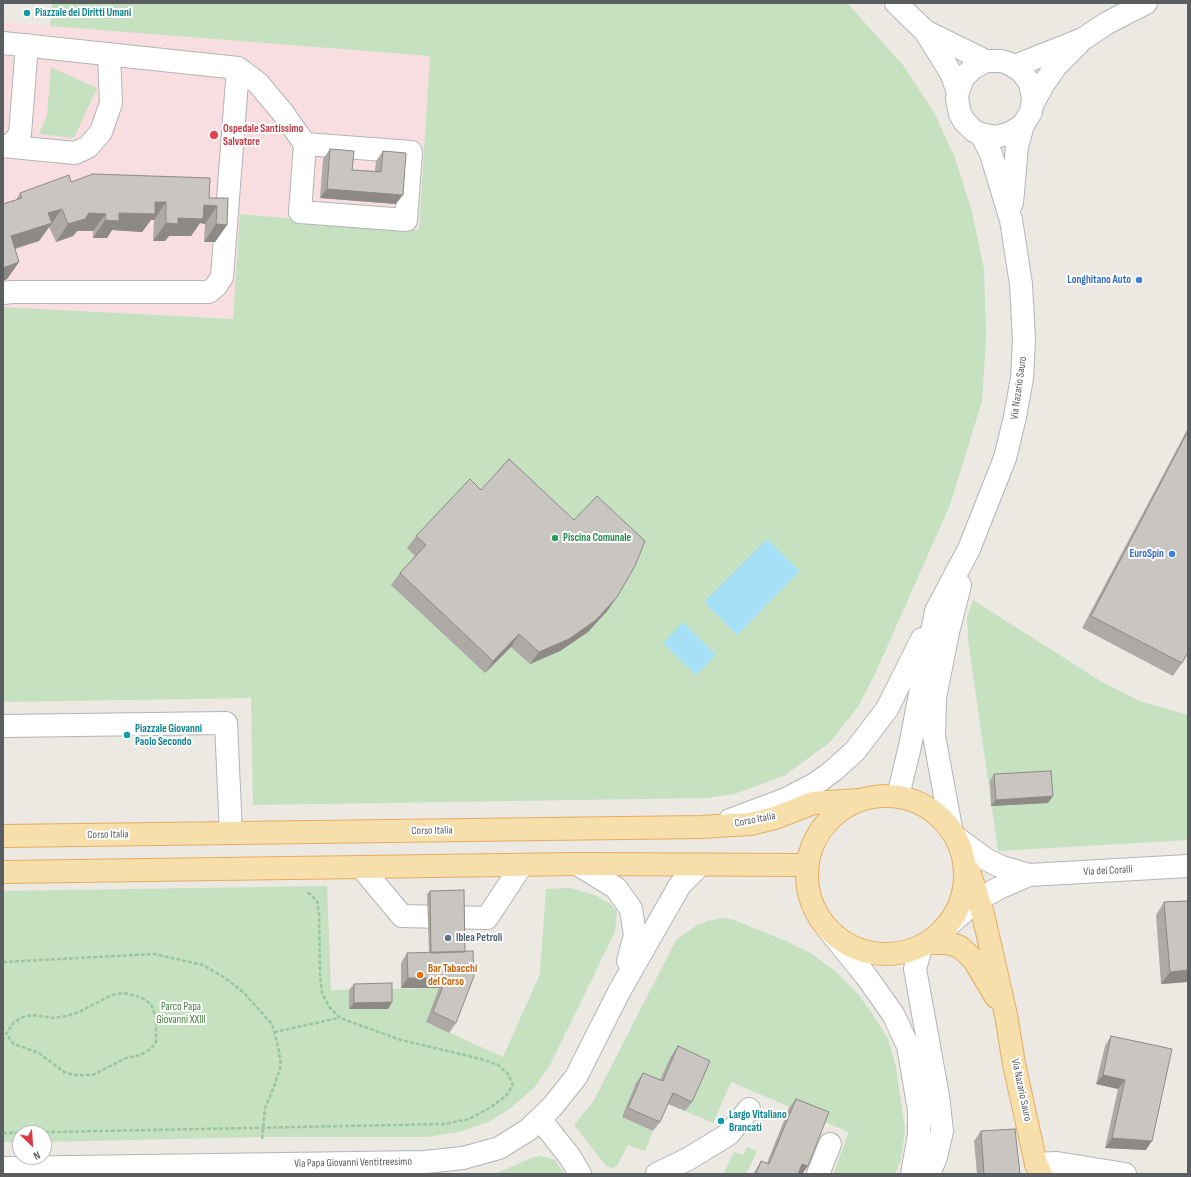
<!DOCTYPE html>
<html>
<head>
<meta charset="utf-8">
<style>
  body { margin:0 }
  #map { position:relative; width:1191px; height:1177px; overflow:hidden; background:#ece8e2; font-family:"Sofia Sans Condensed",sans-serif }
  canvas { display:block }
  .frame { position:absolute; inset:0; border:4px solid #5a5e61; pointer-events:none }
  .north { position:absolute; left:12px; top:1125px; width:40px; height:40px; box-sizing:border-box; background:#fff; border:1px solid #bdbfc0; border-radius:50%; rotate:155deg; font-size:11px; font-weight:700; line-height:16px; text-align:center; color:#5a5e61 }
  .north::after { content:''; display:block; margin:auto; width:14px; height:18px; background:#d93a46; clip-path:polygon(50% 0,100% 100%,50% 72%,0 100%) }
</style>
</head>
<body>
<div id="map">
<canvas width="1191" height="1177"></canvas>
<div class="frame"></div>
<div class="north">N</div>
</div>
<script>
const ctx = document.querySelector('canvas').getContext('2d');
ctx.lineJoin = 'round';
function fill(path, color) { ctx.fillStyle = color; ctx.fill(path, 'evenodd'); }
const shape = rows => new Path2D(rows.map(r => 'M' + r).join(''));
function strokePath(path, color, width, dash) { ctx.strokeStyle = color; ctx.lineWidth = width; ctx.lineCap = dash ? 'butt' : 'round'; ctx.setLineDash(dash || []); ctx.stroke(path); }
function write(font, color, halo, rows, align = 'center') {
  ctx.font = font + ' "Sofia Sans Condensed",sans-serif'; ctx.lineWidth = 4; ctx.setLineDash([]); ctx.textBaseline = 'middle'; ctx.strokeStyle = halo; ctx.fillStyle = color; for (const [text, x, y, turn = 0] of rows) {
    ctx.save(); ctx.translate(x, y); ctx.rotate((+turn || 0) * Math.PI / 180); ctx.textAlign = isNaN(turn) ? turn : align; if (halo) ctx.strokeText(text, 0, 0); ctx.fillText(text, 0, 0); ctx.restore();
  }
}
fill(shape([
  [3,22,431,56,418,230,241,214,233,319,3,307]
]), '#f8dee0');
fill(shape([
  [52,3,847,3,903,65,934,112,955,158,971,208,984,269,986,337,982,401,950,505,875,674,858,707,829,743,784,776,734,794,707,798,253,805,251,698,3,702,3,307,233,319,240,214,419,230,430,56,50,26],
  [51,67,97,88,74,138,39,134,47,115],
  [973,600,1102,682,1142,702,1188,715,1188,840,998,851,968,639,967,617],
  [327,886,331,990,439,988,426,1022,503,1057,540,974,546,889,571,888,595,895,612,905,617,911,615,932,551,1063,535,1087,508,1110,488,1122,459,1132,427,1137,262,1137,44,1142,44,1133,20,1133,20,1142,3,1142,3,891],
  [722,918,734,920,788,942,812,954,835,971,858,994,873,1015,888,1039,896,1067,905,1129,901,1160,895,1174,833,1174,849,1132,731,1082,713,1123,685,1111,703,1070,656,1091,622,1117,653,1131,645,1151,628,1145,617,1166,612,1168,606,1166,574,1125,593,1102,676,940,696,926,708,921],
  [747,1147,757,1151,746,1174,723,1174,734,1152,743,1155],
  [541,1156,555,1160,564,1174,494,1174,534,1157]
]), '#c5e1c0');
fill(shape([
  [767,539,800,571,737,635,704,602],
  [683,622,716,655,696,675,663,643]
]), '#a6e0f7');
const minor = shape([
  [896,3,925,31,951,73,958,92],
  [925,31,986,61],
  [3,43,238,68,258,83,283,113,305,144],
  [1015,66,1083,39,1107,23,1146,3],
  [1032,105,1043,85,1056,66,1078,44],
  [305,144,411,152,406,220,300,212,305,144],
  [3,146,75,153,88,147,101,132,111,103,109,54],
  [11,146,20,134,27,45],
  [1012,203,1017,146,1023,125],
  [3,293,13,292,209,292,216,286,222,277,238,68],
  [3,726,226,723,231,833],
  [898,796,910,746,936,611,969,549,1005,458,1015,417,1022,378,1024,340,1021,284,1011,220,991,154,981,134,974,131,964,121,960,114,957,99,958,92,963,78,973,68,986,61,1001,61,1008,63,1021,71,1030,83,1033,98,1031,112,1023,125,1010,133,996,137,981,134],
  [730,820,786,799,815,784,834,770,855,751,887,709,922,639],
  [951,828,934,736,935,698,948,632,960,585],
  [958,839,987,860,1002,867,1029,875,1188,866],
  [577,864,616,888,631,909,635,935,628,961],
  [361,867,402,916,487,918,522,865],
  [827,928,866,976,893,1014,908,1046,919,1110,919,1135,912,1174],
  [944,929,979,899,999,888,1029,875],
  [921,947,915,969,938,1096,942,1131,936,1157,929,1174],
  [540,1119,570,1157,580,1174],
  [1036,1164,1057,1163,1125,1174],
  [3,1168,425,1162,463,1158,499,1148,528,1130,552,1107,576,1077,620,990,680,885,700,865],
  [657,1174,688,1159,729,1134,749,1109],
  [818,1174,830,1144]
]);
const major = shape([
  '807 875a79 79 0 1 1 158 0a79 79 0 1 1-158 0Z',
  [3,836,701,827,750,824,775,818,813,803,858,800],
  [969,871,983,914,1006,1015,1014,1064,1036,1164,1041,1174],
  [3,872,577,864,807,865],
  [928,943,948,943,960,947,974,960,996,997]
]);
strokePath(minor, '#b2b5b8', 24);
strokePath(major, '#e4ac62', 24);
strokePath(shape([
  [3,962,154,954,203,965,225,978,243,992,272,1024,278,1046,281,1065,274,1087,265,1108,262,1141],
  [124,993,140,997,151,1004,156,1018,156,1042,151,1049,140,1055,126,1058,93,1075,74,1075,64,1072,39,1053,14,1044,6,1034,14,1022,23,1017,32,1015,54,1018,66,1016,79,1012,112,995,124,993],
  [274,1032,339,1018],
  [3,1133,444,1124,469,1119,491,1107,506,1096,513,1085,508,1074,498,1065,481,1059,401,1040,340,1018,330,1008,322,993,320,975,319,913,317,901,310,894,306,892]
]), '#9bc4a0', 2.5, [4, 2]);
strokePath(minor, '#fff', 22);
strokePath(major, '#f7dfab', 22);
fill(shape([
  [330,149,352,170,375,171,376,161,383,151,396,204,320,198,323,159],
  [71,182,209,198,228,198,227,225,215,242,204,242,205,224,200,223,191,236,169,236,165,241,153,241,154,220,151,220,142,232,112,230,107,238,93,238,93,231,77,231,73,236,56,242,49,227,39,241,15,249,19,262,7,279,3,281,3,204,16,200,20,193],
  [1188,428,1188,652,1182,663,1173,676,1082,628],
  [416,536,608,610,588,632,560,651,530,664,511,647,485,673,391,585,400,573,415,556,407,548],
  [994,774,1048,803,991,806,990,781],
  [430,891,456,1023,449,1033,426,1022,439,988,401,988,401,963,407,953,429,953,427,894],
  [1188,901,1188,982,1161,984,1156,915,1164,902],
  [354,984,392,1002,388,1009,349,1009,349,990],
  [1111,1036,1146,1150,1105,1148,1118,1089,1096,1084,1105,1046],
  [678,1046,692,1102,685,1111,668,1104,660,1122,653,1131,622,1117,636,1083,643,1073,660,1080,671,1056],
  [796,1099,808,1166,802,1174,753,1174,755,1171,761,1161,767,1163,789,1108],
  [981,1131,1020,1174,977,1174,974,1141]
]), '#ada9a5');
fill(shape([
  [327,189,403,195,396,204,320,198],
  [155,202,166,202,154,220,151,220,142,232,112,230,107,238,93,238,105,220,119,213],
  [204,205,217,206,205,224,200,223,191,236,169,236,165,241,153,241,166,223],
  [62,209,39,241,3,252,11,236,48,213],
  [89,213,106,214,93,231,77,231,73,236,56,242,68,224],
  [216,224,227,225,215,242,204,242],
  [19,262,7,279,3,281,3,268],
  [617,597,608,610,588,632,560,651,530,664,539,652],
  [519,634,511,647,485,673,493,661],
  [1053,796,1048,803,991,806,996,800],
  [1188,970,1188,982,1161,984,1170,972],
  [408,978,446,978,439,988,401,988],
  [392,1002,388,1009,349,1009,354,1003],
  [1103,1075,1125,1080,1118,1089,1096,1084],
  [1112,1138,1152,1141,1146,1150,1105,1148],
  [802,1164,808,1166,802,1174,798,1174]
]), '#8d8a86');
const building = shape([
  [330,149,354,151,352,170,381,172,383,151,406,153,403,195,327,189,330,149],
  [93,174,210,178,209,198,228,198,227,225,216,224,217,206,204,205,203,219,178,218,178,224,166,223,166,202,155,202,155,214,119,213,119,221,105,220,106,214,89,213,85,219,68,224,62,209,48,213,52,223,11,236,19,262,3,268,3,204,22,198,20,193,69,175,71,182,93,174],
  [1188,431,1188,652,1182,663,1091,616,1188,431],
  [509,459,574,520,597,496,645,541,635,566,617,597,596,620,569,639,539,652,519,634,493,661,400,573,426,545,416,536,470,479,481,490,509,459],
  [1051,771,1053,796,996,800,994,774,1051,771],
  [464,890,465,952,431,953,430,891,464,890],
  [1188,901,1188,970,1170,972,1164,902,1188,901],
  [473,951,474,976,456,1023,433,1012,446,978,408,978,407,953,473,951],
  [392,983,392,1002,354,1003,354,984,392,983],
  [1111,1036,1172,1049,1152,1141,1112,1138,1125,1080,1103,1075,1111,1036],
  [678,1046,710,1061,692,1102,673,1093,660,1122,628,1108,643,1073,663,1081,678,1046],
  [796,1099,829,1112,808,1166,802,1164,798,1174,756,1174,761,1161,769,1164,796,1099],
  [1015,1129,1020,1174,984,1174,981,1131,1015,1129]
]);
fill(building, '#c9c5c0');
strokePath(building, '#8d8a86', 1);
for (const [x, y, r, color] of [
  [27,13,4,"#0f9aa8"],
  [214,135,5,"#e0444e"],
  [1139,280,4,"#3f7fe0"],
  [555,538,4,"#2e9e5b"],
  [1172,554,4,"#3f7fe0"],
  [127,735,4,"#0f9aa8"],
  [448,938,4,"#5c6f8a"],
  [420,975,4,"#e8710a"],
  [721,1121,4,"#0f9aa8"]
]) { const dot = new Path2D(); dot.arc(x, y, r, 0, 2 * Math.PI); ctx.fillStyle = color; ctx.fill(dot); strokePath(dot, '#fff', 1.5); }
write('bold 11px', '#0d838f', '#fff', [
  ["Piazzale dei Diritti Umani",35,13],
  ["Piazzale Giovanni",135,729],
  ["Paolo Secondo",135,742],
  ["Largo Vitaliano",729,1115],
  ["Brancati",729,1128]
], 'left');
write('bold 11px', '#be3a42', '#fff', [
  ["Ospedale Santissimo",223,129],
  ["Salvatore",223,142]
], 'left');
write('bold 11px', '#366cbe', '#fff', [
  ["Longhitano Auto",1131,280],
  ["EuroSpin",1164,554]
], 'right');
write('11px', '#5a5e61', '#fff', [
  ["Via Nazario Sauro",1019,388,-82],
  ["Corso Italia",755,820,-11],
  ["Corso Italia",432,831,-1],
  ["Corso Italia",108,835,-1],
  ["Via dei Coralli",1108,871,-3],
  ["Via Nazario Sauro",1021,1090,78],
  ["Via Papa Giovanni Ventitreesimo",353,1163,-1]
]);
write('bold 11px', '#27864d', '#fff', [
  ["Piscina Comunale",563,538]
], 'left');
write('bold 11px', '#4e5e75', '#fff', [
  ["Iblea Petroli",456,938]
], 'left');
write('bold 11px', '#c56008', '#fff', [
  ["Bar Tabacchi",428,969],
  ["del Corso",428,982]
], 'left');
write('11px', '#427f3b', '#fff', [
  ["Parco Papa",181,1007],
  ["Giovanni XXIII",181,1020]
]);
</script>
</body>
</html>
